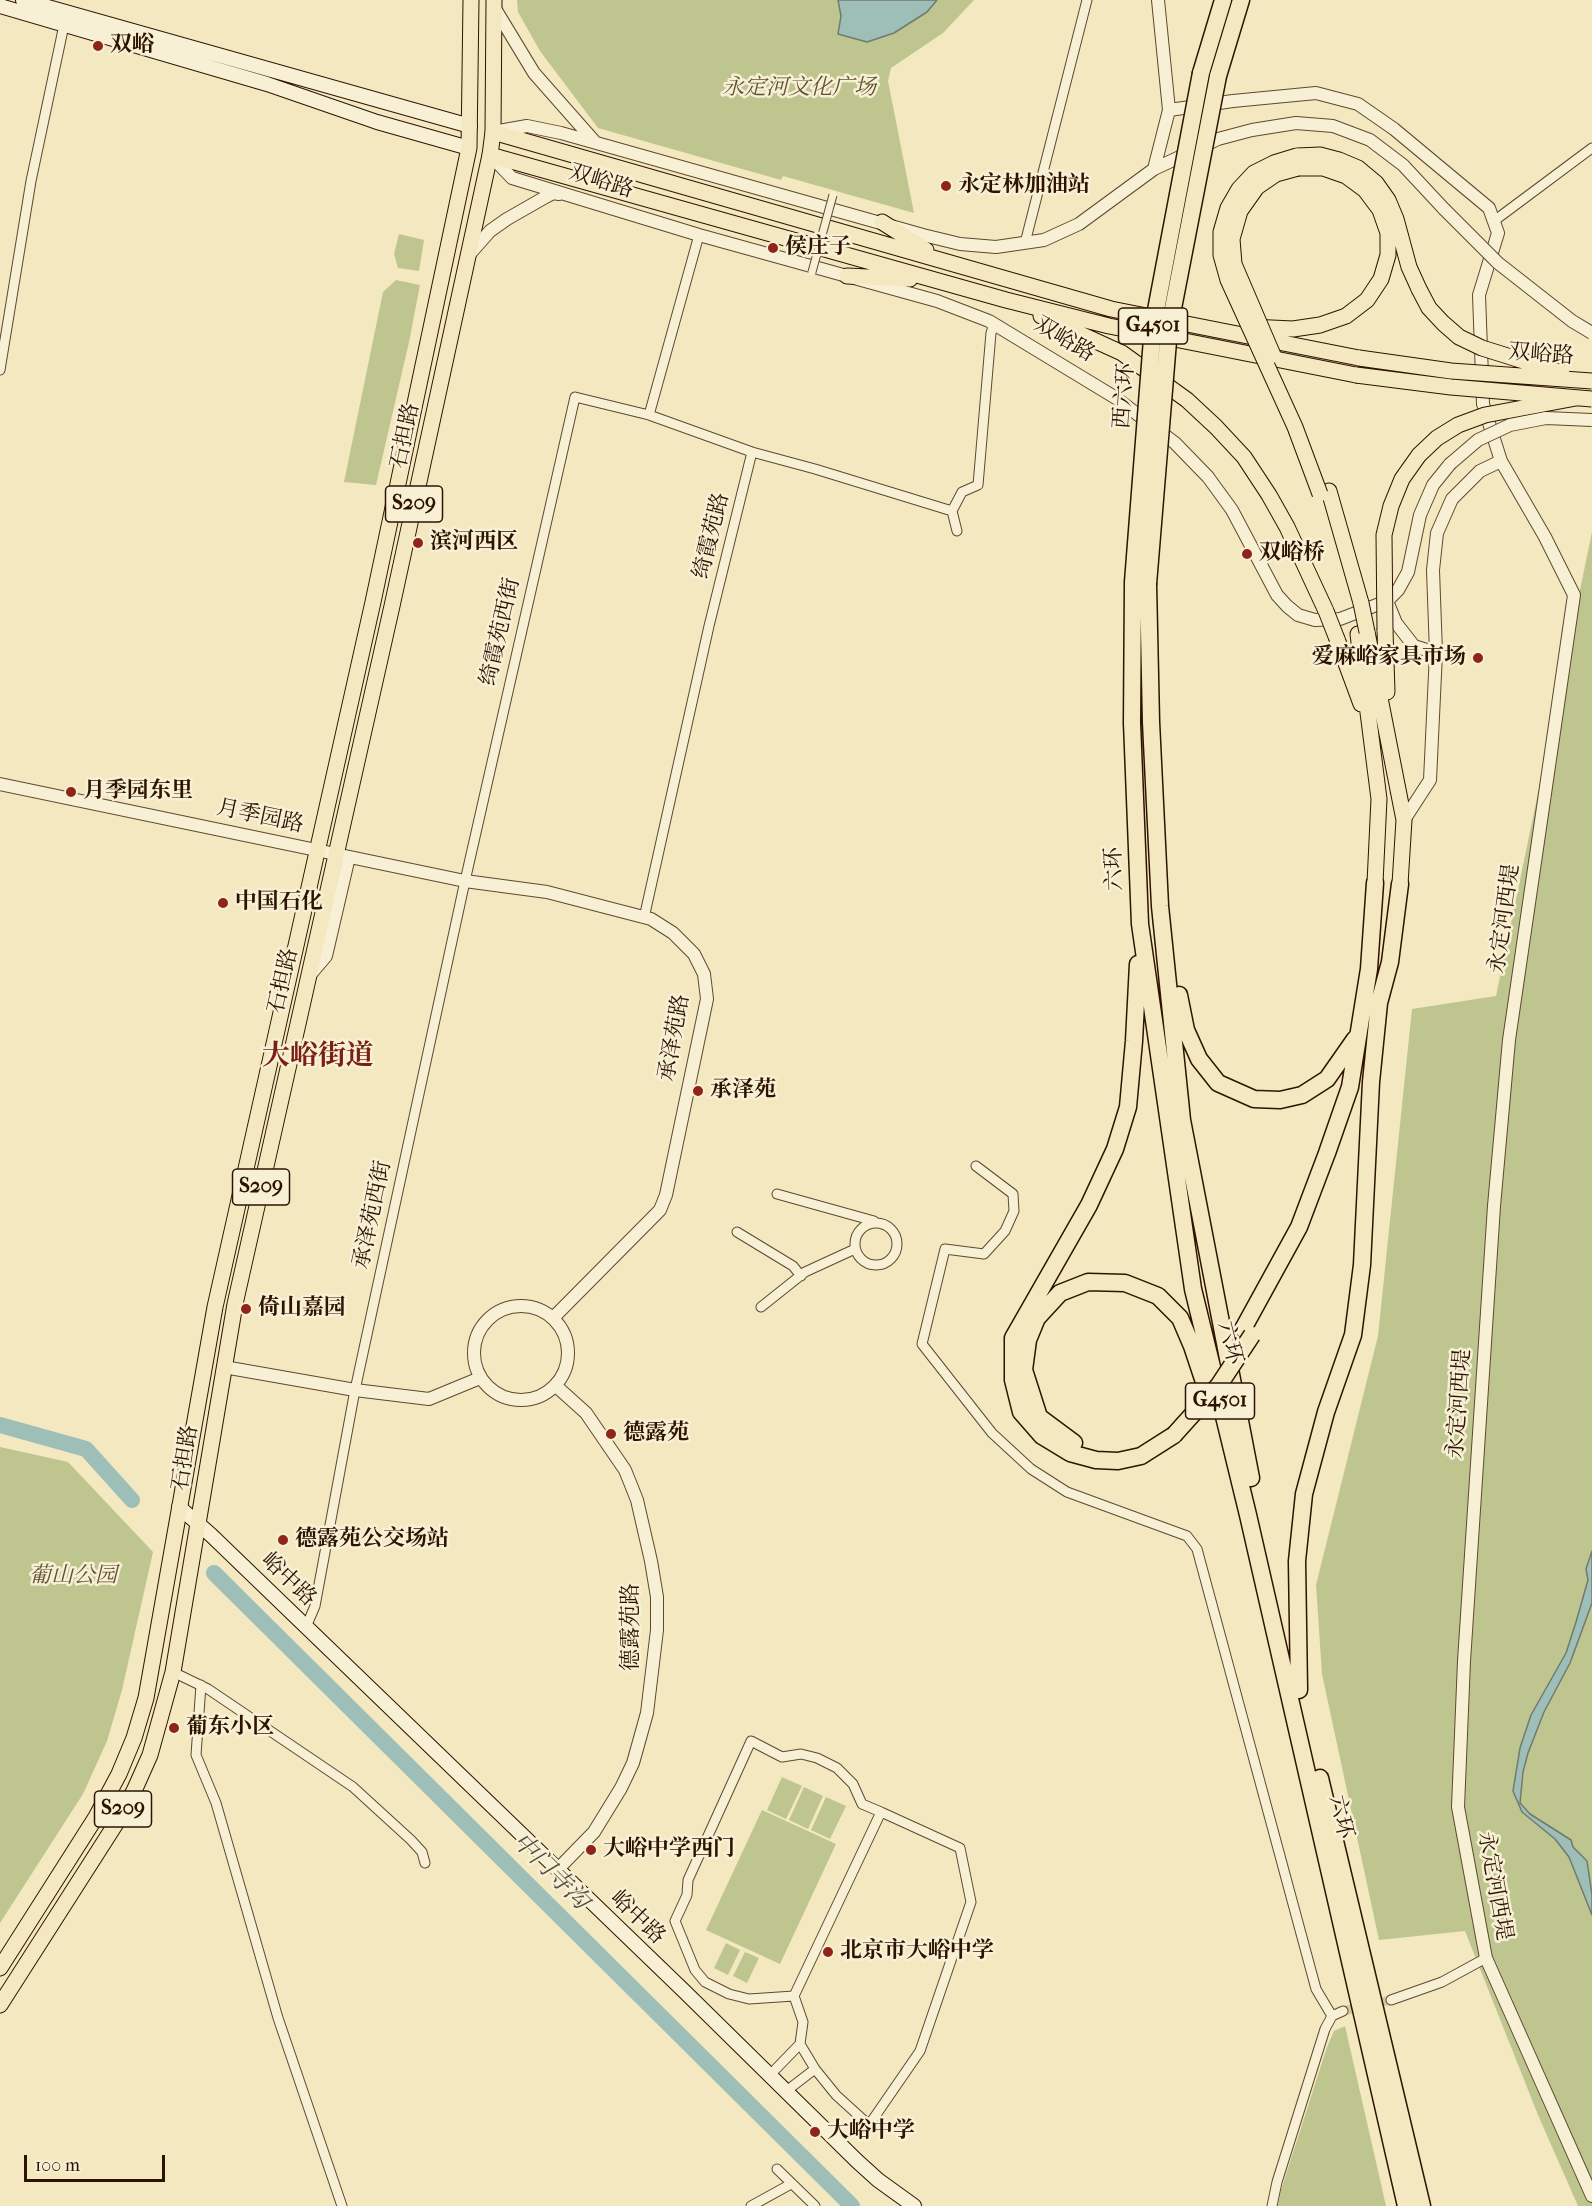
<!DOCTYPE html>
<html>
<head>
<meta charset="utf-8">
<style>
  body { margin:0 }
  #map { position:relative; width:1592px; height:2206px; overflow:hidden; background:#f3e8bf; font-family:"IM FELL French Canon",serif }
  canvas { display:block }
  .scale { position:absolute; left:24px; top:2155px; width:141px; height:27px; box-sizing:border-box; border:3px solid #2e1300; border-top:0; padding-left:8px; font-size:18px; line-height:21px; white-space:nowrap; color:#2e1300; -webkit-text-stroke:4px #f7f0d5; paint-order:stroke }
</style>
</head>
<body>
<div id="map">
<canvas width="1592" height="2206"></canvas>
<div class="scale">100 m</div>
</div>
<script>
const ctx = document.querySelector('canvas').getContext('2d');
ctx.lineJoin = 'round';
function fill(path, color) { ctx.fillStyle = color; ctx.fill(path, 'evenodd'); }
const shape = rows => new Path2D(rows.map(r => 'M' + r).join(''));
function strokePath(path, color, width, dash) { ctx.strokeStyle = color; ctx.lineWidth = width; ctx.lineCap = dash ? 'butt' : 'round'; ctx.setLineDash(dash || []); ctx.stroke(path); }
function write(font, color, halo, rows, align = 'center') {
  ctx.font = font + ' "IM FELL French Canon","Noto Serif SC",serif'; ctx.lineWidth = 5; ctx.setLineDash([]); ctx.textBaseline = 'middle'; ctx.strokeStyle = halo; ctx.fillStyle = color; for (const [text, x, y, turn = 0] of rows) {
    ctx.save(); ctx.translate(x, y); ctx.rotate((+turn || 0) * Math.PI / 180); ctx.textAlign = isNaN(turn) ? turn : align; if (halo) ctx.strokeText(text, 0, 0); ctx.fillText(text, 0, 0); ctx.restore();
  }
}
fill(shape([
  [517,0,974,0,943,33,891,68,888,81,914,213,783,176,781,180,598,128,540,51,518,12],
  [399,234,424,240,419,271,398,268,394,254],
  [396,280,420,285,409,342,376,485,344,482,383,292],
  [1592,532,1592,2206,1578,2206,1538,2115,1465,1931,1379,1940,1322,1674,1316,1585,1378,1336,1412,1009,1496,996],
  [0,1447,68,1462,153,1552,122,1690,107,1741,83,1794,0,1923],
  [782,1777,802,1786,786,1819,767,1810],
  [804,1787,823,1796,808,1829,789,1820],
  [826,1797,846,1806,830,1839,811,1830],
  [762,1810,836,1844,780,1964,706,1930],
  [726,1943,740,1950,728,1975,714,1968],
  [745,1952,759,1958,747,1983,733,1976],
  [1345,2026,1386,2206,1278,2206,1281,2190,1327,2047,1334,2031]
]), '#bfc58f');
const water = shape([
  [838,0,937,0,927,12,894,33,867,42,838,34,841,16,838,0],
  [1592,1551,1592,1603,1570,1663,1544,1712,1528,1753,1523,1772,1520,1803,1530,1814,1571,1840,1573,1847,1587,1861,1592,1895,1592,1915,1569,1857,1555,1839,1522,1812,1513,1791,1520,1748,1531,1715,1566,1653,1576,1622,1588,1580,1586,1569,1592,1551]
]);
fill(water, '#9dbfb8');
strokePath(water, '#717a6e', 1.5);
strokePath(shape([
  [0,1425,86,1449,132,1500],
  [214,1573,852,2206]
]), '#9dbfb8', 16);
strokePath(shape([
  [1343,2011,1391,2000]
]), '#d5c8a2', 9, [9, 4.5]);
const minor = shape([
  [1494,221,1592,148],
  [1025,243,1087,0],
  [0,370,31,181,64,25],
  [752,452,815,469,952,511],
  [957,531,952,511,962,492,978,485,991,333,994,324],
  [644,918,709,626,752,452,649,415,699,235],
  [976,1166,1013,1194,1014,1211,1005,1231,984,1254,945,1249,922,1344,992,1433,1031,1469,1067,1492,1187,1536,1197,1549,1316,1989,1332,2016],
  [777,1194,874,1221],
  '855 1244a21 21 0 1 1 42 0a21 21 0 1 1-42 0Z',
  [737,1232,793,1266,801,1276],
  [761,1307,805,1272,855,1249],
  [306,1627,315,1606,355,1390,465,881,575,397,649,415],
  [173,1672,208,1689,353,1787,411,1840,422,1852,425,1863],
  [201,1685,196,1755,216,1803,278,2018,342,2206],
  [794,1996,749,1999,729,1994,705,1982,695,1970,675,1921,687,1895,688,1880,751,1741,782,1757,801,1754,817,1758,837,1768,853,1784,862,1804,881,1812],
  [1391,2000,1442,1982,1486,1958],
  [769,2076,800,2044,803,2022,794,1996,881,1812,960,1848,971,1902,920,2051,869,2125,836,2095,815,2069,800,2044],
  [785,2092,815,2069],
  [777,2169,815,2206],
  [751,2206,791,2184],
  [1272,2206,1277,2182,1325,2029,1332,2016,1343,2011]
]);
const tertiary = shape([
  [494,7,534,73,594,141],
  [1169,110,1233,101,1316,93,1358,104,1394,129,1489,208,1498,233,1479,295,1483,404,1501,461,1545,537,1574,595,1509,1040,1494,1206,1464,1661,1458,1807,1486,1958,1592,2196],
  [493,132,527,126,561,133,923,235,960,244,996,247,1044,240,1079,224,1154,169,1218,139,1252,130,1296,123,1333,126,1370,140,1403,165,1444,209],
  [490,155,512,178,699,235,937,301,989,321,1116,398,1175,443,1208,477,1232,510,1277,595,1287,606,1298,615,1315,620,1340,619,1387,601,1398,590,1408,572,1420,515,1433,485,1450,464],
  [1154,169,1169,110,1158,0],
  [468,256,490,231,507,219,542,199,553,193,559,194],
  [1387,601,1396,623,1414,646,1436,653],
  [0,784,465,881,547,892,651,919,673,933,694,954,704,974,707,999,666,1195,660,1210,553,1318],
  [1404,820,1430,780,1436,653,1433,570,1437,533,1452,499,1480,471,1501,461],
  [309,976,326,956,349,857],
  '474 1353a47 47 0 1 1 94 0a47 47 0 1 1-94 0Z',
  [224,1367,355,1390,429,1399,480,1378],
  [556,1386,586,1413,625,1470,637,1500,651,1561,657,1597,657,1630,647,1713,633,1763,621,1788,594,1832,557,1870]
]);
const secondary = shape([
  [23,0,470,126],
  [0,6,267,84,377,122,469,148],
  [179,1507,211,1535,684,1991,857,2161,878,2180,914,2206]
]);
const primary = shape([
  [0,1968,96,1817,119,1774,134,1738,146,1698,215,1307,373,602,469,148,471,0],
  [0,2005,115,1825,134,1791,150,1755,173,1672,235,1304,392,606,490,155,493,132,494,0]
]);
const trunk = shape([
  [493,132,1111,309,1359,358],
  [490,155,1006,300,1109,326,1356,375],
  [1297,156,1320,155,1339,160,1358,168,1376,183,1388,200,1396,219,1409,267,1419,289],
  [882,222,926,250],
  [847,276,910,279],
  [1041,316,1122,353,1187,400,1216,427,1244,457,1269,495,1287,527,1326,611],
  [1250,327,1293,329,1320,325,1346,316,1367,300,1381,279,1388,255,1388,233,1380,210,1365,190,1346,176,1323,168,1298,168],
  [1329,491,1361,603],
  [1385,630,1387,692],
  [1367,632,1404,820,1400,884],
  [1358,634,1379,799,1375,883],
  [1337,639,1361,704]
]);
const motorway = shape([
  [1201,73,1223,0],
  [1218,76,1241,0],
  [1133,582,1132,723,1140,924,1193,1289,1248,1515,1406,2206],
  [1148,584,1151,722,1160,906,1182,1120,1251,1478],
  [1138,964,1134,1041,1128,1107,1115,1149,1089,1205,1013,1338,1013,1380,1021,1412,1042,1436,1070,1453,1096,1460,1118,1461,1141,1456,1174,1435],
  [1179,995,1186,1030,1199,1059,1218,1083,1254,1099,1280,1100,1302,1095,1327,1079,1355,1039],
  [1243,1329,1299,1227,1327,1153,1350,1087,1369,969,1375,883],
  [1074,1443,1039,1417,1024,1370,1028,1340,1037,1318,1060,1293,1088,1282,1125,1283,1158,1296,1180,1318,1192,1346,1210,1400],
  [1299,1690,1297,1561,1304,1494,1326,1412,1353,1335,1362,1265,1371,1082,1379,1003,1390,962,1400,884],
  [1320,1778,1422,2206]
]);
strokePath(minor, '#5f4830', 11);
strokePath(tertiary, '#5f4830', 14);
strokePath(secondary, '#2e1300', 16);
strokePath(primary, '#2e1300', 17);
strokePath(trunk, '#2e1300', 17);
strokePath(motorway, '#2e1300', 19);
strokePath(minor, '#f7f0d5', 9);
strokePath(tertiary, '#f7f0d5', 12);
strokePath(secondary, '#f7f0d5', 14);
strokePath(primary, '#f3e8bf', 15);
strokePath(trunk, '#f3e8bf', 15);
strokePath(motorway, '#f3e8bf', 16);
const pedestrianBridge = shape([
  [812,272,833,195]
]);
const tertiaryBridge = shape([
  [1444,209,1498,263,1572,321,1592,333],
  [1450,464,1478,440,1510,425,1546,418,1592,420]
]);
const trunkBridge = shape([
  [1297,156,1274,163,1254,173,1239,189,1228,208,1221,232,1221,255,1228,280,1295,427,1320,494],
  [1419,289,1429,308,1443,323,1459,337,1482,348,1562,373],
  [1273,355,1234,264,1232,239,1240,211,1257,187,1276,174,1298,168],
  [1359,358,1451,371,1592,381],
  [1356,375,1451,387,1592,399],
  [1361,603,1367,632],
  [1326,611,1337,639],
  [1385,630,1384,535,1391,506,1402,479,1419,455,1437,438,1458,425,1485,415,1576,398]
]);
const motorwayBridge = shape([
  [1133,582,1153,326,1201,73],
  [1148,584,1169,329,1218,76],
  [1174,1435,1219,1385,1252,1335]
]);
strokePath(pedestrianBridge, '#5f4830', 9, []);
strokePath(tertiaryBridge, '#5f4830', 14, []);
strokePath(trunkBridge, '#2e1300', 17, []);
strokePath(motorwayBridge, '#2e1300', 19, []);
strokePath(pedestrianBridge, '#f7f0d5', 7);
strokePath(tertiaryBridge, '#f7f0d5', 12);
strokePath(trunkBridge, '#f3e8bf', 15);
strokePath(motorwayBridge, '#f3e8bf', 16);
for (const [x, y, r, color] of [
  [98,46,6,"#8f2418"],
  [946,186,6,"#8f2418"],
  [773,248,6,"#8f2418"],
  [418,543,6,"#8f2418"],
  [1247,554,6,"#8f2418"],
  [1478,658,6,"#8f2418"],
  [71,792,6,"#8f2418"],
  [223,903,6,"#8f2418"],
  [698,1091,6,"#8f2418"],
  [246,1309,6,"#8f2418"],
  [611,1434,6,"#8f2418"],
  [283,1540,6,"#8f2418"],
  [174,1728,6,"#8f2418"],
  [591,1850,6,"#8f2418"],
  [828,1952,6,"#8f2418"],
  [815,2132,6,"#8f2418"]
]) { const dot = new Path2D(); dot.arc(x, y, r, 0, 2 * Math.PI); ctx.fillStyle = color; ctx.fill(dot); strokePath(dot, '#f7f0d5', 2); }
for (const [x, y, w] of [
  [1153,326,69],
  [414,504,57],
  [261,1187,57],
  [1220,1401,69],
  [123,1809,57]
]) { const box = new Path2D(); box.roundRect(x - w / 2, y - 18, w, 36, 4.5); ctx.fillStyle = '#f7f0d5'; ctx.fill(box); strokePath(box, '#2e1300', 1.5); }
write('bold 21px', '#2e1300', null, [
  ["G4501",1153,326],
  ["S209",414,504],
  ["S209",261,1187],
  ["G4501",1220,1401],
  ["S209",123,1809]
]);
write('bold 22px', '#2e1300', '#f7f0d5', [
  ["双峪",110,46],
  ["永定林加油站",958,186],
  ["侯庄子",785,248],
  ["滨河西区",430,543],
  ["双峪桥",1259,554],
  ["爱麻峪家具市场",1466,658,"right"],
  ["月季园东里",83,792],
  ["中国石化",235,903],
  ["承泽苑",710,1091],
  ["倚山嘉园",258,1309],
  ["德露苑",623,1434],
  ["德露苑公交场站",295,1540],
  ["葡东小区",186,1728],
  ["大峪中学西门",603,1850],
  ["北京市大峪中学",840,1952],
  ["大峪中学",827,2132]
], 'left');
write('italic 22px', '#615132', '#f7f0d5', [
  ["永定河文化广场",799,89],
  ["葡山公园",73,1577]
]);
write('22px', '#2e1300', '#f7f0d5', [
  ["双峪路",601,182,17],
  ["双峪路",1064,340,31],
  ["双峪路",1541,355,4],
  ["西六环",1125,396,-86],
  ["石担路",406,436,-78],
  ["绮霞苑路",712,536,-76],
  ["绮霞苑西街",501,632,-77],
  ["月季园路",260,817,12],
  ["六环",1115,869,-92],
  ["永定河西堤",1505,919,-82],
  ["石担路",284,981,-77],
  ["承泽苑路",675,1038,-80],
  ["承泽苑西街",373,1215,-78],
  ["六环",1229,1343,76],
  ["永定河西堤",1460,1404,-86],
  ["石担路",186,1458,-81],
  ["峪中路",288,1580,44],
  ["德露苑路",632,1627,-90],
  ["六环",1340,1817,77],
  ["永定河西堤",1494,1886,80],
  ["峪中路",637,1918,44]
]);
write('italic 24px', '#554f40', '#f7f0d5', [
  ["中门寺沟",550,1872,45]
]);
write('bold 28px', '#7a1f14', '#f7f0d5', [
  ["大峪街道",318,1057]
]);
</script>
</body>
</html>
